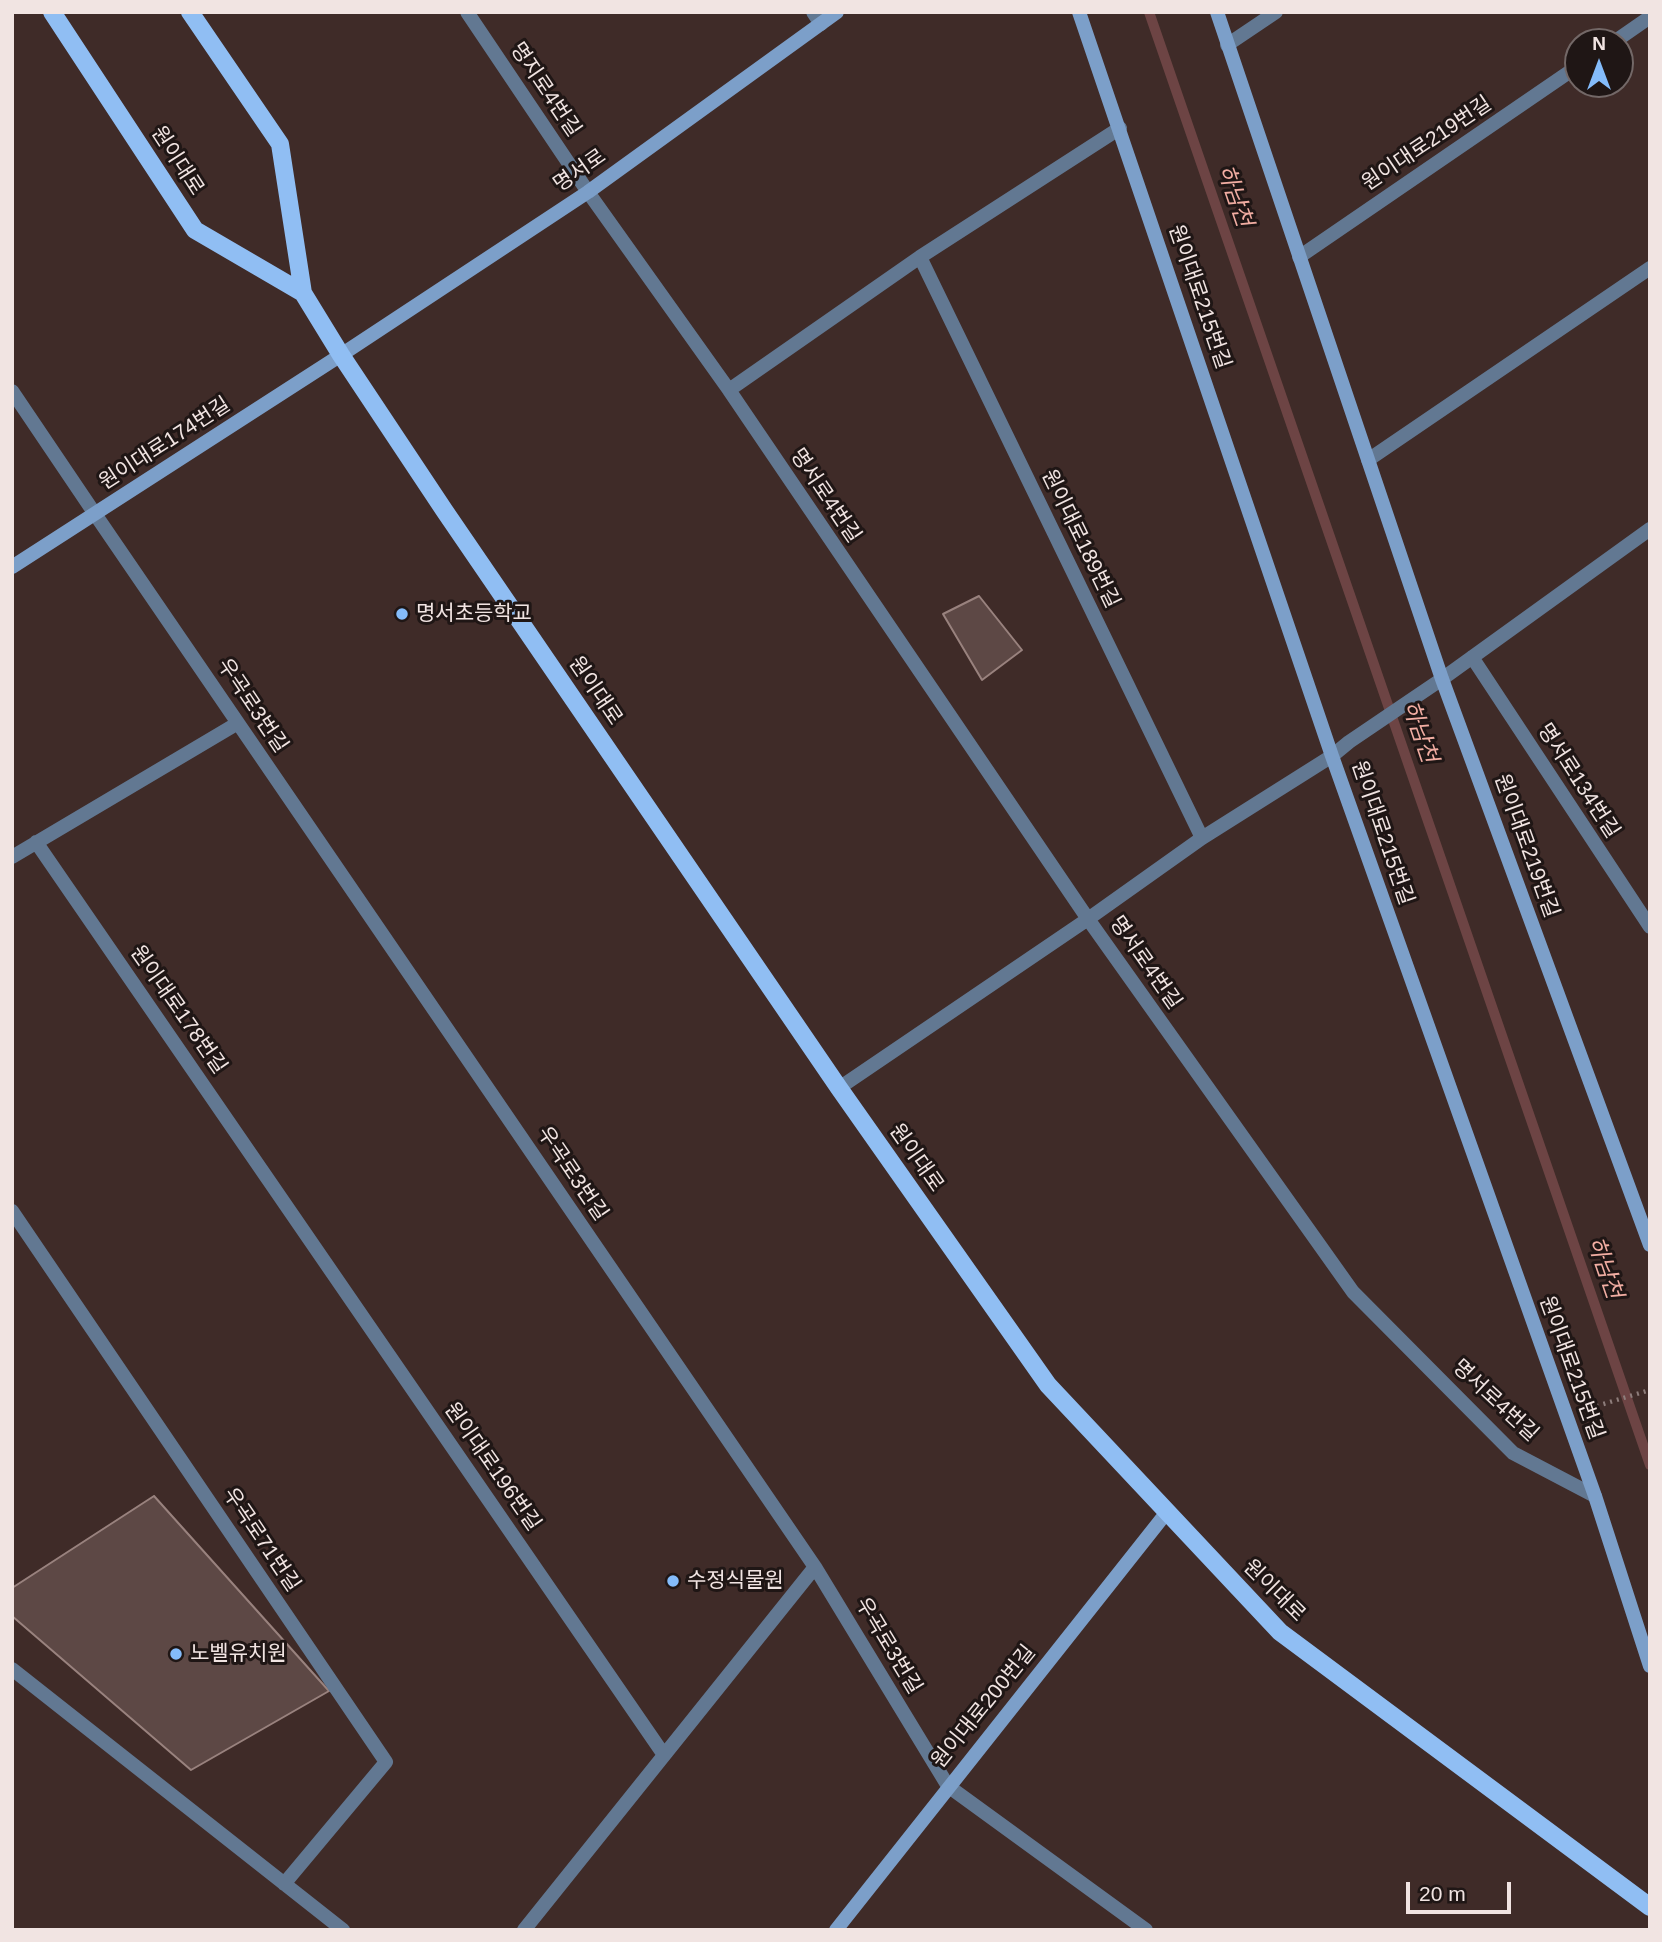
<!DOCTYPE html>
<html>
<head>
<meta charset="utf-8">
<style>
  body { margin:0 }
  #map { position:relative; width:1662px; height:1942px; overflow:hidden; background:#3f2b28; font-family:Arial,sans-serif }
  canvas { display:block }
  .frame { position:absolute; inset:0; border:14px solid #f1e4e2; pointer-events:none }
  .north { position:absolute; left:1564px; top:28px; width:70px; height:70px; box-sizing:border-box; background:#1f1615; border:2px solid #736867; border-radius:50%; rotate:0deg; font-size:19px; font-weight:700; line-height:28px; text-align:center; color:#f1e4e2 }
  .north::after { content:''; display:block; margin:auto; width:24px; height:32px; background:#84bcfb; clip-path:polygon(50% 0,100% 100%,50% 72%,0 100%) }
  .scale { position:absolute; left:1406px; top:1882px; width:105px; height:32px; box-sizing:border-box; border:4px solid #f1e4e2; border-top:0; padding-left:9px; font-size:21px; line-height:24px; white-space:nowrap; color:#f1e4e2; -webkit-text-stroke:5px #1f1615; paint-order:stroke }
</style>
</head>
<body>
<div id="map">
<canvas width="1662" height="1942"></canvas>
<div class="frame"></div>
<div class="north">N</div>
<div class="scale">20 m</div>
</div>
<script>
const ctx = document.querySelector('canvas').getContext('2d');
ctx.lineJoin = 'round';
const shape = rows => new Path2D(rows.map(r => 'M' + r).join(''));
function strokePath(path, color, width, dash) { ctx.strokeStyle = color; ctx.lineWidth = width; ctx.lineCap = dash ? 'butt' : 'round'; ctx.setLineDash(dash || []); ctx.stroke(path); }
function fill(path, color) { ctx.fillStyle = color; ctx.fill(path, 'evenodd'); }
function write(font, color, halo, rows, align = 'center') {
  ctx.font = font + ' Arial,"Noto Sans KR",sans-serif'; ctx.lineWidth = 6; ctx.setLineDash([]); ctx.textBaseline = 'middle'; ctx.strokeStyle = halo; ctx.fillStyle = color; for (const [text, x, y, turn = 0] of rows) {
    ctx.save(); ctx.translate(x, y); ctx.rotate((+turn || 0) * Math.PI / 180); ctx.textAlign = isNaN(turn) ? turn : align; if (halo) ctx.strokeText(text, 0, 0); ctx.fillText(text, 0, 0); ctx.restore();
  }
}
strokePath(shape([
  [1149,12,1650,1465]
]), '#6d4444', 10);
const building = shape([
  [979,596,1022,650,982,680,943,614,979,596],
  [154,1496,329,1691,191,1770,12,1616,12,1588,154,1496]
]);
fill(building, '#5d4845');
strokePath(building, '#99827e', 2);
strokePath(shape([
  [1590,1408,1650,1390]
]), '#8e7d7b', 4.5, [2, 5]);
strokePath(shape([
  [467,12,588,192,729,390,1088,919,1353,1292,1513,1453,1595,1496],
  [813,12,821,24],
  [1614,42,1650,17],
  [1227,45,1276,12],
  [920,257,1202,838],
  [1299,257,1578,66],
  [729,390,920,257,1120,128],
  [12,391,95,514,815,1567,948,1786,1146,1930],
  [1368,460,1650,268],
  [1472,657,1650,927],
  [36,842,664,1755],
  [12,857,238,723],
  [839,1088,1088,919,1202,838,1332,756,1349,742,1442,679,1650,529],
  [12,1211,386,1762,284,1884],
  [12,1669,343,1930],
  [524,1930,815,1567]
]), '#627892', 14);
strokePath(shape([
  [1079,12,1332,756,1595,1496,1650,1666],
  [1217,12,1442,679,1650,1245],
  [12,567,341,355,588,192,837,12],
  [836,1930,1167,1512]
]), '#7c9fc9', 14);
strokePath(shape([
  [52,12,195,230,303,293],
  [190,12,280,144,303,293,341,355,444,510,839,1088,1048,1385,1280,1632,1650,1907]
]), '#90bef3', 18);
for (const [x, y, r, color] of [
  [402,614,7,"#84bcfb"],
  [673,1581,7,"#84bcfb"],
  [176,1654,7,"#84bcfb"]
]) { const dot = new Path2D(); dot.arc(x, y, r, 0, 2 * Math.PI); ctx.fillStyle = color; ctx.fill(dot); strokePath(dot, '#1f1615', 2.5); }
write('21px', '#f1e4e2', '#1f1615', [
  ["명지로4번길",545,90,56],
  ["원이대로219번길",1427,144,-34],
  ["원이대로",177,161,57],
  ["명서로",580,171,-35],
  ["원이대로215번길",1199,297,71],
  ["원이대로174번길",165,444,-33],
  ["명서로4번길",825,496,56],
  ["원이대로189번길",1080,539,64],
  ["원이대로",595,691,56],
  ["우곡로3번길",252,706,56],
  ["명서로134번길",1578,781,57],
  ["원이대로215번길",1382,833,71],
  ["원이대로219번길",1526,846,70],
  ["명서로4번길",1145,963,55],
  ["원이대로178번길",178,1010,55],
  ["원이대로",916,1158,55],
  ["우곡로3번길",572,1174,56],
  ["원이대로215번길",1571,1368,70],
  ["명서로4번길",1495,1401,43],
  ["원이대로196번길",492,1467,55],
  ["우곡로71번길",261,1540,56],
  ["원이대로",1274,1591,45],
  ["우곡로3번길",888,1646,59],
  ["원이대로200번길",984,1707,-51]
]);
write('21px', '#f1e4e2', '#1f1615', [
  ["명서초등학교",416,614],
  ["수정식물원",687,1581],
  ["노벨유치원",190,1654]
], 'left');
write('italic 23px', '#f1ada2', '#1f1615', [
  ["하남천",1234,196,71],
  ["하남천",1419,732,71],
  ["하남천",1604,1268,71]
]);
</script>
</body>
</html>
